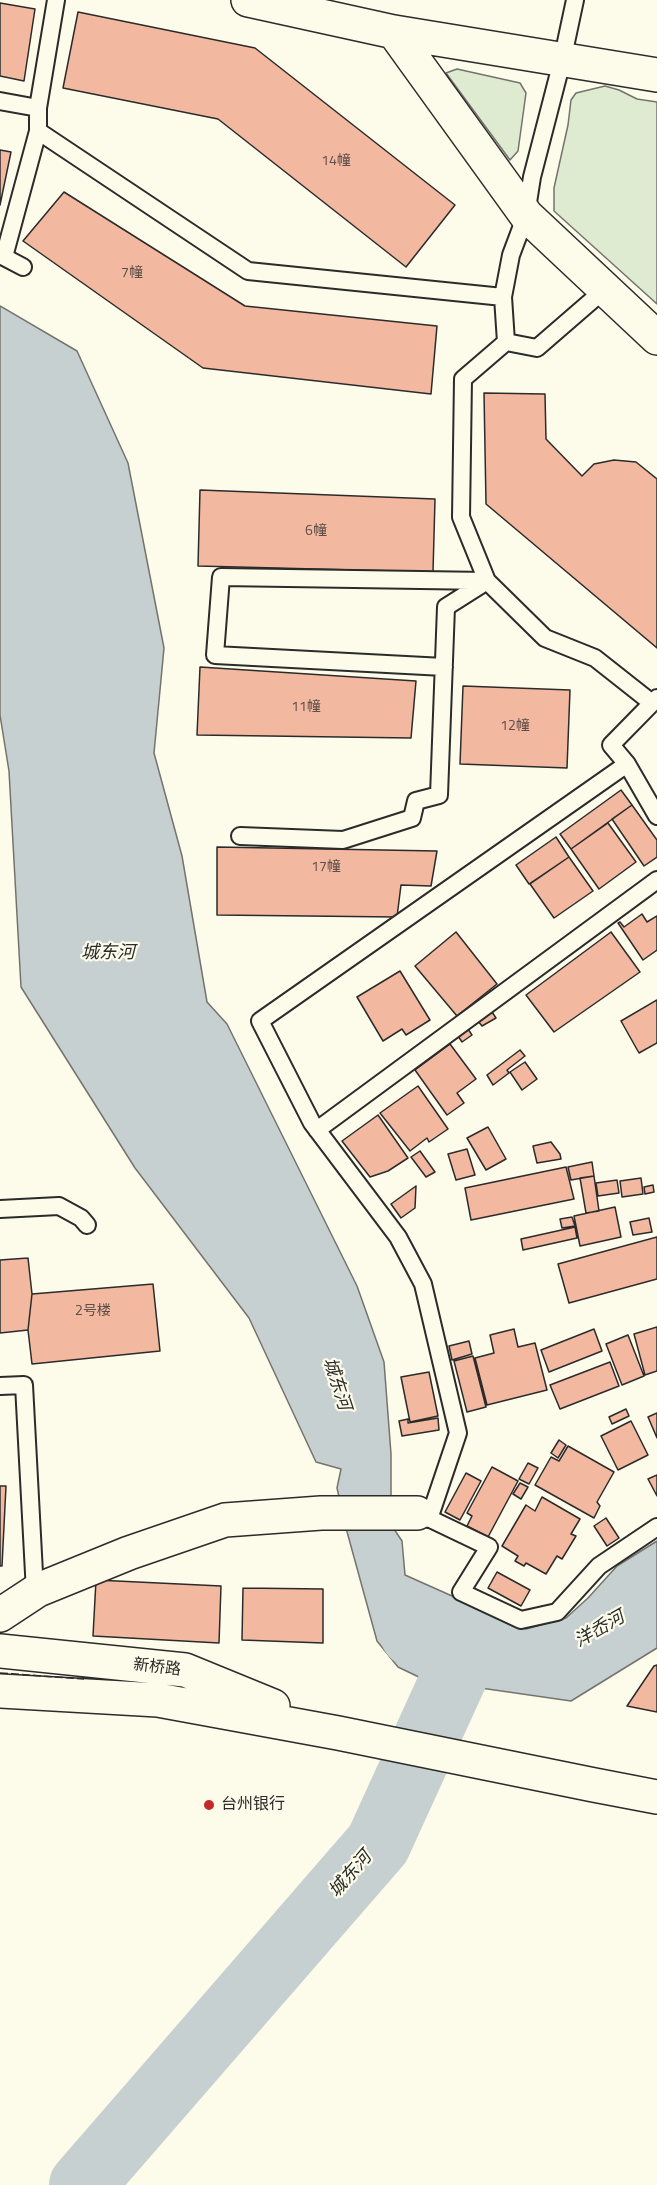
<!DOCTYPE html>
<html>
<head>
<meta charset="utf-8">
<style>
  body { margin:0 }
  canvas { display:block; background:#fdfbea }
</style>
</head>
<body>
<canvas width="657" height="2185"></canvas>
<script>
const ctx = document.querySelector('canvas').getContext('2d');
ctx.lineJoin = 'round';
function fill(path, color) { ctx.fillStyle = color; ctx.fill(path, 'evenodd'); }
const shape = rows => new Path2D(rows.map(r => 'M' + r).join(''));
function strokePath(path, color, width, dash) { ctx.strokeStyle = color; ctx.lineWidth = width; ctx.lineCap = dash ? 'butt' : 'round'; ctx.setLineDash(dash || []); ctx.stroke(path); }
function write(font, color, halo, rows, align = 'center') {
  ctx.font = font + ' "Titillium Web","Noto Sans SC",sans-serif'; ctx.lineWidth = 4.5; ctx.setLineDash([]); ctx.textBaseline = 'middle'; ctx.strokeStyle = halo; ctx.fillStyle = color; for (const [text, x, y, turn = 0] of rows) {
    ctx.save(); ctx.translate(x, y); ctx.rotate((+turn || 0) * Math.PI / 180); ctx.textAlign = isNaN(turn) ? turn : align; if (halo) ctx.strokeText(text, 0, 0); ctx.fillText(text, 0, 0); ctx.restore();
  }
}
const green = shape([
  [457,69,520,83,526,93,518,151,510,160,446,73,457,69],
  [605,86,619,90,637,99,657,102,657,304,554,211,554,188,568,125,571,100,576,93,605,86]
]);
fill(green, '#deebd1');
strokePath(green, '#74746e', 1.5);
const water = shape([
  [0,306,77,351,128,463,164,648,154,753,182,856,207,1002,227,1024,357,1286,384,1362,391,1454,391,1502,340,1501,337,1488,341,1469,316,1462,249,1318,135,1168,21,987,9,771,0,715,0,306],
  [392,1526,402,1541,405,1575,526,1629,566,1618,588,1598,617,1566,657,1541,657,1648,571,1701,425,1680,398,1667,377,1641,346,1528,392,1526]
]);
fill(water, '#c7d0d0');
strokePath(water, '#74746e', 1.5);
strokePath(shape([
  [82,2185,378,1844,466,1651,413,1634]
]), '#c7d0d0', 66);
const building = shape([
  [0,3,35,9,24,81,0,76,0,3],
  [78,12,255,48,455,205,406,267,218,119,63,88,78,12],
  [0,150,11,152,0,205,0,150],
  [64,192,245,306,437,326,431,394,203,368,23,241,64,192],
  [484,393,545,394,546,439,582,476,594,464,614,460,636,462,657,479,657,648,486,504,484,393],
  [200,490,435,499,433,572,198,566,200,490],
  [200,667,416,681,411,738,197,735,200,667],
  [463,686,570,690,567,768,460,764,463,686],
  [621,790,632,805,571,849,560,834,621,790],
  [632,805,657,840,657,857,644,866,612,819,632,805],
  [608,823,636,862,599,889,571,849,608,823],
  [556,837,569,857,529,884,516,865,556,837],
  [217,847,437,851,431,886,401,885,397,917,217,915,217,847],
  [569,857,593,891,554,918,530,884,569,857],
  [642,914,647,922,657,916,657,950,643,960,618,923,620,922,624,927,642,914],
  [456,932,497,984,457,1016,415,966,456,932],
  [611,932,640,972,554,1032,526,995,611,932],
  [400,971,430,1020,406,1035,402,1029,383,1041,357,997,400,971],
  [657,1000,657,1043,639,1053,621,1021,657,1000],
  [492,1012,496,1018,482,1026,478,1021,492,1012],
  [468,1029,472,1035,462,1042,458,1036,468,1029],
  [450,1044,476,1079,457,1093,464,1103,447,1115,415,1070,450,1044],
  [520,1050,525,1056,507,1070,509,1073,493,1085,487,1075,520,1050],
  [525,1062,537,1079,522,1090,510,1072,525,1062],
  [418,1086,448,1129,429,1142,427,1138,410,1151,380,1113,418,1086],
  [378,1115,408,1158,388,1171,370,1177,342,1141,378,1115],
  [488,1127,506,1159,486,1170,467,1138,488,1127],
  [551,1142,560,1154,561,1159,537,1163,533,1146,551,1142],
  [467,1149,475,1175,456,1180,448,1154,467,1149],
  [420,1151,435,1172,426,1177,411,1157,420,1151],
  [592,1162,594,1176,571,1180,568,1167,592,1162],
  [566,1167,574,1199,471,1220,465,1188,566,1167],
  [594,1176,599,1211,586,1213,580,1178,594,1176],
  [641,1178,643,1194,622,1197,620,1181,641,1178],
  [617,1180,619,1193,598,1196,596,1183,617,1180],
  [653,1185,654,1192,645,1194,644,1187,653,1185],
  [416,1186,415,1208,401,1218,391,1204,416,1186],
  [615,1207,621,1237,580,1246,574,1216,615,1207],
  [572,1217,575,1226,562,1228,560,1219,572,1217],
  [649,1218,652,1232,633,1235,630,1222,649,1218],
  [575,1227,577,1238,523,1250,521,1239,575,1227],
  [657,1237,657,1279,569,1303,558,1264,657,1237],
  [28,1258,32,1294,28,1330,0,1333,0,1260,28,1258],
  [153,1284,160,1351,32,1364,28,1330,32,1294,153,1284],
  [657,1327,657,1371,645,1375,634,1334,657,1327],
  [514,1329,518,1347,535,1343,547,1390,487,1405,475,1358,494,1353,490,1335,514,1329],
  [594,1329,602,1351,549,1372,541,1350,594,1329],
  [628,1335,644,1376,622,1385,606,1344,628,1335],
  [469,1341,472,1354,452,1360,449,1346,469,1341],
  [473,1356,486,1407,467,1412,454,1361,473,1356],
  [610,1362,619,1386,560,1409,550,1385,610,1362],
  [429,1372,438,1416,410,1422,401,1377,429,1372],
  [626,1409,629,1416,612,1424,609,1417,626,1409],
  [657,1413,657,1438,648,1417,657,1413],
  [438,1418,439,1430,402,1436,399,1421,408,1419,408,1423,438,1418],
  [631,1421,648,1455,618,1470,601,1436,631,1421],
  [559,1440,566,1445,558,1458,551,1453,559,1440],
  [568,1446,614,1472,597,1502,600,1506,594,1518,535,1485,551,1457,559,1461,568,1446],
  [528,1463,538,1468,529,1484,519,1479,528,1463],
  [492,1467,518,1481,488,1537,467,1526,472,1516,467,1513,492,1467],
  [466,1473,481,1481,460,1520,445,1512,466,1473],
  [657,1475,657,1496,648,1479,657,1475],
  [520,1483,528,1487,521,1499,513,1494,520,1483],
  [0,1486,6,1486,2,1566,0,1566,0,1486],
  [542,1497,580,1519,571,1534,576,1536,562,1559,557,1556,546,1574,526,1563,524,1566,515,1561,518,1556,502,1546,526,1505,535,1511,542,1497],
  [606,1518,619,1538,607,1546,594,1526,606,1518],
  [497,1572,530,1590,521,1606,488,1588,497,1572],
  [96,1580,221,1586,219,1643,93,1636,96,1580],
  [243,1588,323,1589,323,1643,242,1640,243,1588],
  [657,1665,657,1712,627,1706,654,1666,657,1665]
]);
fill(building, '#f2b8a0');
strokePath(building, '#2b2b2b', 1.5);
const lane = shape([
  [56,0,38,108,38,131,248,271,503,297],
  [0,101,38,108],
  [23,267,4,257,38,131],
  [604,290,537,348,506,342,463,379,461,517,487,581,545,638,595,658,652,703],
  [506,342,503,297,511,255,526,215,532,177,562,61,575,0],
  [444,667,215,655,221,577,487,581],
  [657,698,611,745,627,764,657,816],
  [240,836,343,840,412,818,416,801,439,795,446,607,487,581],
  [317,1130,657,880],
  [0,1209,59,1206,81,1218,87,1225],
  [0,1386,24,1385,35,1592],
  [420,1514,489,1547,461,1592,521,1620,557,1612,599,1566,657,1527],
  [429,1519,458,1433,423,1284,398,1237,312,1123,260,1021,627,764]
]);
const street = shape([
  [248,0,394,32,657,75],
  [394,32,526,215,657,338],
  [0,1615,38,1590,129,1553,225,1520,321,1513,417,1513]
]);
const secondary = shape([
  [0,1651,185,1670,273,1706],
  [0,1691,158,1700,338,1733,594,1785,657,1797]
]);
strokePath(lane, '#2b2b2b', 20);
strokePath(street, '#2b2b2b', 36);
strokePath(secondary, '#2b2b2b', 36);
strokePath(lane, '#fdfbea', 16);
strokePath(street, '#fdfbea', 33);
strokePath(secondary, '#fdfbea', 33);
strokePath(shape([
  [0,1673,84,1679]
]), '#2b2b2b', 1.5, [8, 3]);
for (const [x, y, r, color] of [
  [209,1805,6,"#c62828"]
]) { const dot = new Path2D(); dot.arc(x, y, r, 0, 2 * Math.PI); ctx.fillStyle = color; ctx.fill(dot); strokePath(dot, '#fdfbea', 2); }
write('14px', '#5d4e48', null, [
  ["14幢",336,162],
  ["7幢",132,274],
  ["6幢",316,532],
  ["11幢",306,708],
  ["12幢",515,727],
  ["17幢",326,868],
  ["2号楼",93,1312]
]);
write('16px', '#2b2b2b', '#fdfbea', [
  ["新桥路",157,1668,7]
]);
write('16px', '#2b2b2b', '#fdfbea', [
  ["台州银行",221,1805]
], 'left');
write('italic 18px', '#2b2b2b', '#fdfbea', [
  ["城东河",108,954],
  ["城东河",336,1384,72],
  ["洋岙河",600,1630,-30],
  ["城东河",351,1875,-49]
]);
</script>
</body>
</html>
